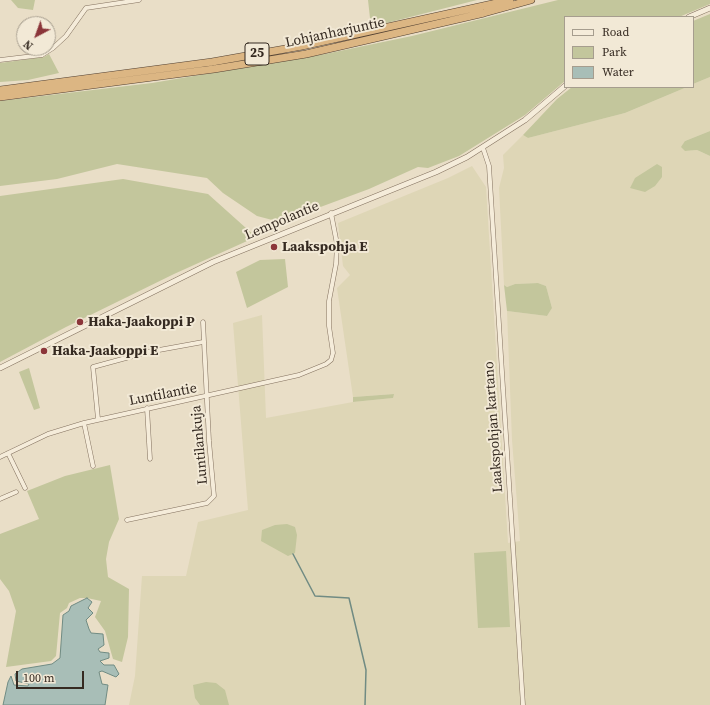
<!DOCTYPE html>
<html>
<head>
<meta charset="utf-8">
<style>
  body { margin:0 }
  #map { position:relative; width:710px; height:705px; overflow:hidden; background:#e9dec7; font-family:"Source Serif 4",serif }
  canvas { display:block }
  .legend { position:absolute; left:564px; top:16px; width:130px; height:72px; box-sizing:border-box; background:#f2e9d6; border:1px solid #a69d8e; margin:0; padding:5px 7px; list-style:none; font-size:12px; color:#352a21 }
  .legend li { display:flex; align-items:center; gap:8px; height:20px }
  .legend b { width:20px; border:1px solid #a69d8e }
  .north { position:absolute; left:16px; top:16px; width:40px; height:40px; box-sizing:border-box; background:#f2e9d6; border:1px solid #a69d8e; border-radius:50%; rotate:221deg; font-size:11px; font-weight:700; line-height:16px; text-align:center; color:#352a21 }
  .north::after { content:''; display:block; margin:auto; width:14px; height:18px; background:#8b3539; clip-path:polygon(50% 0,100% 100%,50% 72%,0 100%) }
  .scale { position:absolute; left:16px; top:671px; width:68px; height:18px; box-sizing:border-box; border:2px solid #352a21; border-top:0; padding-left:5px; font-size:12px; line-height:14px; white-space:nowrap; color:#352a21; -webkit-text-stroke:3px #f2e9d6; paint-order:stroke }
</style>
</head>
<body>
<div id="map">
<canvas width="710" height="705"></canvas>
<ul class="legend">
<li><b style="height:5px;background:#f5ecda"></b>Road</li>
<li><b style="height:11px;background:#c3c69c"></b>Park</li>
<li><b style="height:11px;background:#a8beb7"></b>Water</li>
</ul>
<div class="north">N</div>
<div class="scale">100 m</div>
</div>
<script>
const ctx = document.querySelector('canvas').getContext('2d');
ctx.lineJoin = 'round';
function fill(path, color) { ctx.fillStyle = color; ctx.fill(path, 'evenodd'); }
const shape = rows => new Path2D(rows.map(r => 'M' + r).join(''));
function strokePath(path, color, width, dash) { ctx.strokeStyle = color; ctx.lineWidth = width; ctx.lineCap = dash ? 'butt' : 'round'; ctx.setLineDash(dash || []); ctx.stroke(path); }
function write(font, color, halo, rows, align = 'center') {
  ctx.font = font + ' "Source Serif 4",serif'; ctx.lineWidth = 4; ctx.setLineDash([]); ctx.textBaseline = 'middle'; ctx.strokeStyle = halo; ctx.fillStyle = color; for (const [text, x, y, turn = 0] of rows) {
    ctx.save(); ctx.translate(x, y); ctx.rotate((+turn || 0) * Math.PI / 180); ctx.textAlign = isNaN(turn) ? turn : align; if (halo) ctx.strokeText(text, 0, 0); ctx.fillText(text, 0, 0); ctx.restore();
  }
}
fill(shape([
  [710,77,710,131,685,141,685,151,697,150,710,156,710,705,129,705,135,676,142,576,186,576,198,522,248,510,233,323,262,315,266,418,353,402,393,398,393,394,353,397,337,288,350,275,343,266,338,223,448,178,472,166,486,187,508,543,520,541,512,440,507,311,547,316,552,308,546,286,538,283,515,284,507,287,504,285,499,188,504,168,503,155,523,135,528,138,625,113,687,87,693,87,693,84]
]), '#ded6b6');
fill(shape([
  [11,0,35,0,33,10,18,8],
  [368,0,477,0,371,27],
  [558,0,710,0,710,4,679,17,565,17,565,81,525,115,459,156,428,168,418,167,369,189,280,222,257,216,223,193,207,178,117,164,57,179,0,186,0,101,152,83,325,54,412,36],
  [710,14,710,77,693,84,693,21],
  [49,54,59,73,28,80,0,82,0,63,44,57],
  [572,87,687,87,625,113,528,138,523,135,557,99],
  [710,131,710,156,697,150,685,151,681,147,685,141],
  [657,164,662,167,662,177,655,186,645,192,630,188,635,178],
  [123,179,208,194,256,237,174,274,66,327,0,362,0,196],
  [285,259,288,287,247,308,236,272,260,260],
  [538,283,546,286,552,308,547,316,507,311,504,285,507,287,515,284],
  [29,368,40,408,34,410,19,372],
  [394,394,393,398,353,402,353,397],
  [110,465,119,519,109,542,106,559,108,577,129,589,128,637,122,662,113,659,105,631,95,617,101,601,87,598,80,598,69,603,67,608,60,613,56,656,51,661,6,667,16,611,9,591,0,579,0,534,39,519,27,491,65,476],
  [287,524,295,527,297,535,295,553,288,556,261,541,262,530,275,525],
  [506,551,510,627,478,628,474,553],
  [206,682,216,683,225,690,229,705,200,705,195,698,193,685]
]), '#c3c69c');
const water = shape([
  [87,598,92,602,88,608,93,613,86,620,89,629,91,633,103,634,104,645,98,649,100,652,109,653,109,658,100,661,104,665,114,665,119,674,116,677,102,671,99,672,102,684,108,685,105,705,3,705,8,682,11,676,14,685,28,686,29,684,16,681,15,674,22,669,52,664,60,658,63,615,69,611,71,606,87,598]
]);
fill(water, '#a8beb7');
strokePath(water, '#708b83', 1);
strokePath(shape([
  [293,554,315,596,349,598,366,670,365,705]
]), '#708b83', 1.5);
const minor = shape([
  [0,60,42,55,53,48,66,36,86,8,139,0],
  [483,148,489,166,523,705],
  [147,408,150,459],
  [98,419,93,367,148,352,203,342],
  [84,423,93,466],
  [8,453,25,488],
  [0,457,48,434,84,423,299,375,326,364,331,360,333,353,329,326,329,301,336,264,337,244,331,213],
  [0,499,16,492],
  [127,520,207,503,214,496,209,441,203,322]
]);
const tertiary = shape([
  [689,17,710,8],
  [0,368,213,262,436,172,467,157,525,120,565,86]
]);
const trunk = shape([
  [0,90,212,62,302,46,510,0],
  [0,97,214,69,306,54,484,13,531,0]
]);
strokePath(minor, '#83715f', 5);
strokePath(tertiary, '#83715f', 6);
strokePath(trunk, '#524032', 8);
strokePath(minor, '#f5ecda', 4);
strokePath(tertiary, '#f5ecda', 5);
strokePath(trunk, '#dcb683', 7);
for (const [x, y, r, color] of [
  [274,247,4,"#8b3539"],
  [80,322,4,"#8b3539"],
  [44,351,4,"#8b3539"]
]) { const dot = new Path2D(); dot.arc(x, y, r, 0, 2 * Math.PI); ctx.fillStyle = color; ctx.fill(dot); strokePath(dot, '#f2e9d6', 1.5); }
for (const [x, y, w] of [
  [257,54,24]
]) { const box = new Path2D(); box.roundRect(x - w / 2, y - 11, w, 22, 3); ctx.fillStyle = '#f2e9d6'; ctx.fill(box); strokePath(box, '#352a21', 1); }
write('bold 13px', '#352a21', null, [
  ["25",257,54]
]);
write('14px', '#352a21', '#f2e9d6', [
  ["Lohjanharjuntie",335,33,-12],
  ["Lempolantie",282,221,-23],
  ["Luntilantie",163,395,-11],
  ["Laakspohjan kartano",494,427,-94],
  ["Luntilankuja",200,445,-95]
]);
write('bold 14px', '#352a21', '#f2e9d6', [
  ["Laakspohja E",282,247],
  ["Haka-Jaakoppi P",88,322],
  ["Haka-Jaakoppi E",52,351]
], 'left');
</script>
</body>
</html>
